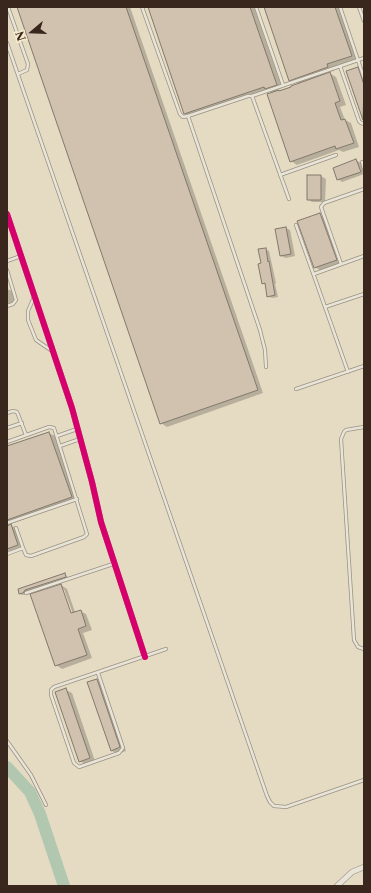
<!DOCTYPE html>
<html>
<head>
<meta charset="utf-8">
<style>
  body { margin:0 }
  #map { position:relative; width:371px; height:893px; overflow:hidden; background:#e5dbc2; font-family:"Libre Caslon Text",serif }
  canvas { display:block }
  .frame { position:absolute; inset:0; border:8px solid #39261c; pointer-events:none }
  .north { position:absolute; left:12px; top:12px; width:40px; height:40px; -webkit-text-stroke:3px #f8ecce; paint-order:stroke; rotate:251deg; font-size:11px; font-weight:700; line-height:16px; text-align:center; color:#39261c }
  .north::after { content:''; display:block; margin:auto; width:14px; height:18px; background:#39261c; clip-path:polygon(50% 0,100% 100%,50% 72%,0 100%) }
</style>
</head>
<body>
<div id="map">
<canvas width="371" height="893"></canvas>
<div class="frame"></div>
<div class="north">N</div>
</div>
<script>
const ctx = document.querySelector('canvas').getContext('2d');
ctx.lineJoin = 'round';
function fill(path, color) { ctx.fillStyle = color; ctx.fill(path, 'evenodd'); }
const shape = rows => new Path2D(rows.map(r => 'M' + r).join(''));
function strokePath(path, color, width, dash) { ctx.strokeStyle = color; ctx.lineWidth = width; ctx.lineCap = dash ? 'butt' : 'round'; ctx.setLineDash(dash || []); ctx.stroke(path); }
fill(shape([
  [18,7,130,7,263,393,167,427,161,423],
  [149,7,254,7,282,88,277,90,280,92,298,84,290,80,265,7,340,7,358,59,333,68,334,71,328,72,336,77,346,105,340,107,345,120,351,123,359,147,343,152,339,150,297,165,291,161,274,93,269,90,191,117,185,113],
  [357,69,364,73,364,119,348,72],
  [356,160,361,163,364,174,342,182,338,179],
  [308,176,321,176,326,179,325,202,312,202,308,199],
  [320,215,326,218,342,263,321,271,315,267],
  [286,228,290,230,295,256,286,258,281,256],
  [265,249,269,251,276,283,275,284,278,297,272,298,268,296,266,285,263,283,262,264],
  [7,289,14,292,17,301,7,304],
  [49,433,55,436,78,500,11,524,11,525,17,529,24,548,11,552,7,550,7,447],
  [64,574,67,576,68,578,28,592,26,594,23,595,20,594,19,590],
  [61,585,67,589,75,612,80,611,86,614,92,630,83,633,92,658,62,669,56,665],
  [62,589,64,589,74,617,72,618],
  [97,680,103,683,126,751,118,754,112,751,89,682],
  [66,690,72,693,95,761,86,765,80,761]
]), '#0003');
strokePath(shape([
  [7,767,30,792,40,814,64,886]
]), '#b2c7b0', 12);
const building = shape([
  [17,7,126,7,258,390,160,424,17,7],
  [148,7,250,7,277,85,265,89,264,87,184,114,148,7],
  [264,7,335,7,352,56,327,64,328,67,289,81,264,7],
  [358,67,364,85,363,120,346,71,358,67],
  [330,72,340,101,335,103,341,120,345,119,354,143,336,149,335,146,290,162,267,94,279,90,279,91,291,87,291,86,330,72],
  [356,159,361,172,337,180,333,168,356,159],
  [307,175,321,175,321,200,307,200,307,175],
  [320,213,337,260,314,268,297,221,320,213],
  [286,227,291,254,280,256,275,229,286,227],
  [266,248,268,262,269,261,275,295,267,297,265,283,262,284,258,264,261,263,258,249,266,248],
  [49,432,72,497,7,520,7,446,49,432],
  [11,524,18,545,7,549,7,526,11,524],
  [65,573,66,577,25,590,23,593,19,594,18,589,65,573],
  [61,584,71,613,81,610,86,626,78,629,87,655,55,666,30,594,61,584],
  [97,679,120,747,111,751,87,682,97,679],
  [66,688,90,758,79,762,55,692,66,688]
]);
fill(building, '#d1c1af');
strokePath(building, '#81796c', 1);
const lane = shape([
  [8,7,28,64,27,70,18,74],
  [142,7,180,114,183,117,188,116,260,330,265,350,266,367],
  [256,7,283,85],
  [340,7,364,78],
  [359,7,364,21],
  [7,43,267,796,270,802,274,806,286,807,364,780],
  [340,66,359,121,361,123,364,124],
  [188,116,248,96,252,96],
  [362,162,364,169],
  [280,175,336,155],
  [289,199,252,96,364,58],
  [296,225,348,372],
  [7,261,21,256],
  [341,264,321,207,324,203,364,189],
  [7,270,16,300,13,304,7,306],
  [314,274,364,256],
  [34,297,28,311,28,320,36,340,52,351],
  [325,307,364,294],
  [296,389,364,366],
  [7,413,13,411,17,412,26,435],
  [364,427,346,430,344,432,341,439,354,640,358,647,364,649],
  [7,428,22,423],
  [57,436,77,429],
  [7,442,49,427,54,428,87,534,84,537,31,556,26,555,23,548,7,554],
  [60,446,80,439],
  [7,523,77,499],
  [16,528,23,548],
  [26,593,113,564],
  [98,673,123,748,119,753,79,767,74,763,51,695,51,690,54,687,166,649],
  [7,741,31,775,46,805]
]);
const street = shape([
  [7,214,72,408,92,482,101,522,145,657],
  [337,886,352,872,364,867]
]);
strokePath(lane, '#9a9182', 4);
strokePath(street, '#9a9182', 6);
strokePath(lane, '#e9e4d8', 2.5);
strokePath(street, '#e9e4d8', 5);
strokePath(shape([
  [7,214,72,408,92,482,101,522,145,657]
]), '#d6006c', 6);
</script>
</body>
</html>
